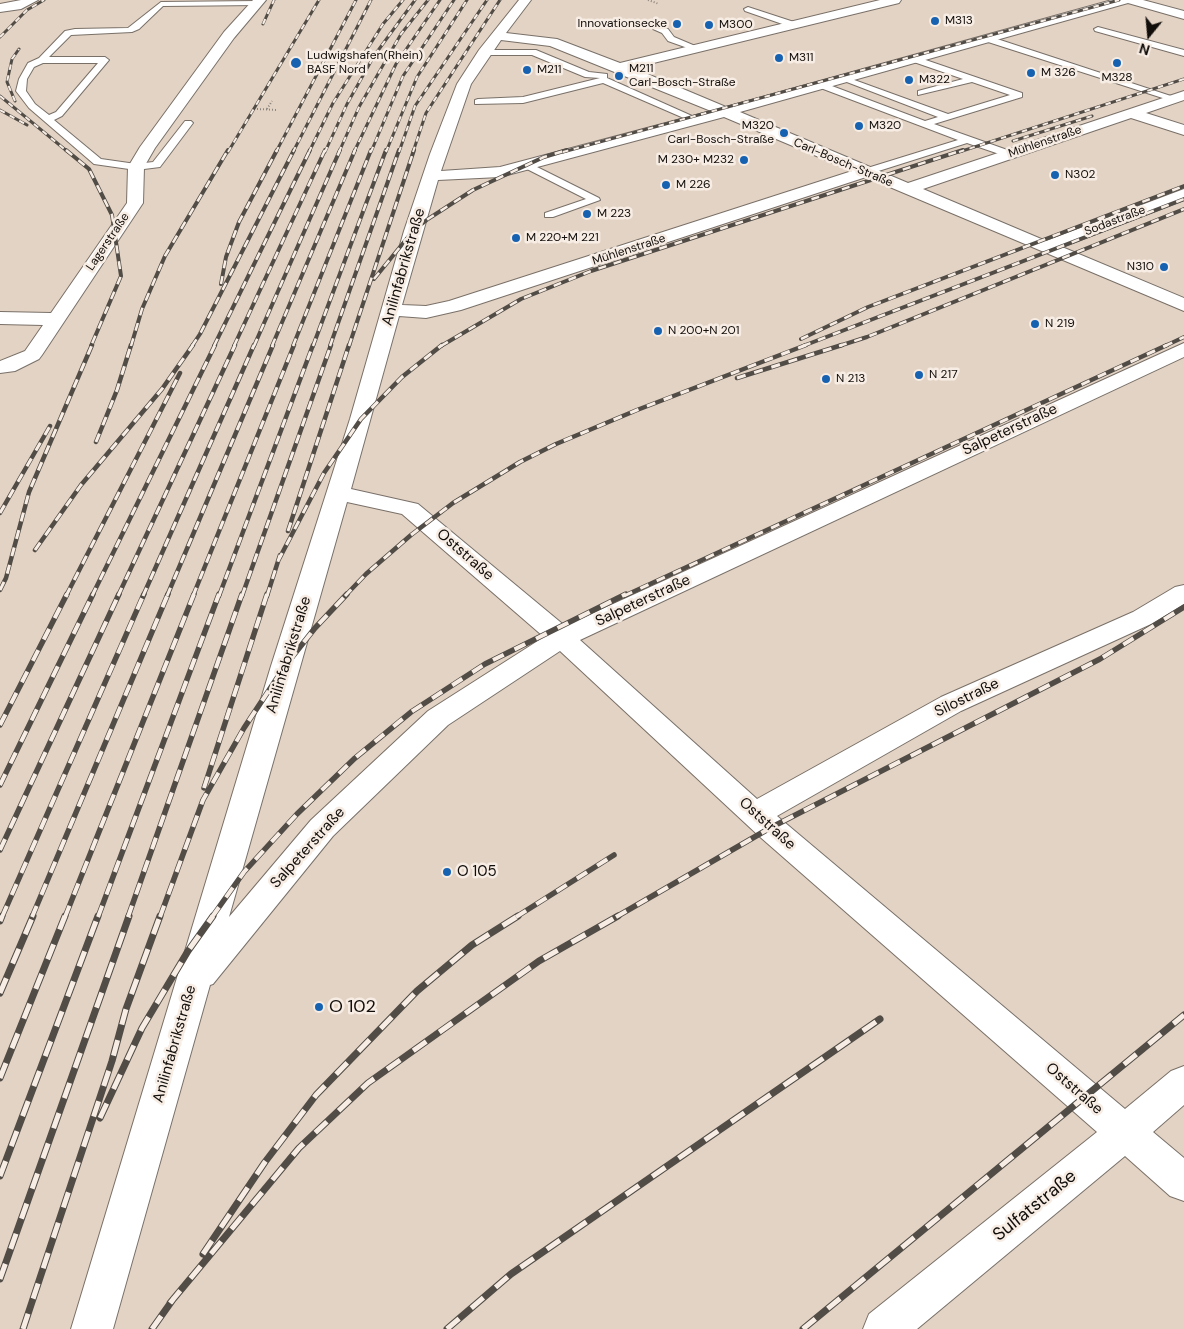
<!DOCTYPE html>
<html>
<head>
<meta charset="utf-8">
<style>
  body { margin:0 }
  #map { position:relative; width:1184px; height:1329px; overflow:hidden; background:#eae0d6; font-family:"DM Sans",sans-serif }
  canvas { display:block }
  .north { position:absolute; left:1124px; top:10px; width:50px; height:50px; -webkit-text-stroke:4px #f7ede4; paint-order:stroke; rotate:197deg; font-size:14px; font-weight:700; line-height:20px; text-align:center; color:#110d0a }
  .north::after { content:''; display:block; margin:auto; width:18px; height:22px; background:#110d0a; clip-path:polygon(50% 0,100% 100%,50% 72%,0 100%) }
</style>
</head>
<body>
<div id="map">
<canvas width="1184" height="1329"></canvas>
<div class="north">N</div>
</div>
<script>
const ctx = document.querySelector('canvas').getContext('2d');
ctx.lineJoin = 'round';
function fill(path, color) { ctx.fillStyle = color; ctx.fill(path, 'evenodd'); }
const shape = rows => new Path2D(rows.map(r => 'M' + r).join(''));
function strokePath(path, color, width, dash) { ctx.strokeStyle = color; ctx.lineWidth = width; ctx.lineCap = dash ? 'butt' : 'round'; ctx.setLineDash(dash || []); ctx.stroke(path); }
function write(font, color, halo, rows, align = 'center') {
  ctx.font = font + ' "DM Sans",sans-serif'; ctx.lineWidth = 5; ctx.setLineDash([]); ctx.textBaseline = 'middle'; ctx.strokeStyle = halo; ctx.fillStyle = color; for (const [text, x, y, turn = 0] of rows) {
    ctx.save(); ctx.translate(x, y); ctx.rotate((+turn || 0) * Math.PI / 180); ctx.textAlign = isNaN(turn) ? turn : align; if (halo) ctx.strokeText(text, 0, 0); ctx.fillText(text, 0, 0); ctx.restore();
  }
}
fill(shape([
  [0,0,1184,0,1184,1329,0,1329]
]), '#e3d3c4');
const lane = shape([
  [257,1,260,1,260,5,163,6,139,29,132,32,71,35,49,57,105,57,109,60,62,116,54,120,101,159,136,164,153,162,185,121,191,121,193,123,160,167,136,170,94,164,29,108,16,91,19,79,28,63,39,58,65,31,75,29,128,28,161,2,257,1],
  [43,63,98,63,56,112,49,115,35,104,26,91,27,79,34,67,43,63],
  [748,7,797,23,798,25,791,27,745,11,744,9,748,7],
  [656,25,668,29,674,37,700,48,696,51,668,41,662,33,653,29,652,27,656,25],
  [1098,27,1184,50,1184,56,1095,31,1094,29,1098,27],
  [985,37,991,37,1180,99,1172,101,985,41,985,37],
  [484,50,536,50,589,72,607,74,607,78,701,120,693,122,603,83,523,103,475,104,475,100,478,99,523,97,600,78,585,77,532,55,481,55,481,51,484,50],
  [914,56,1022,93,1022,97,934,124,1013,152,1013,156,1005,156,967,143,869,174,861,174,861,170,958,140,818,87,818,83,824,83,925,121,938,117,839,79,846,77,948,114,1010,95,972,82,918,95,918,91,963,79,911,61,910,59,914,56],
  [527,162,599,198,600,200,553,217,545,217,545,213,586,199,523,167,522,165,527,162]
]);
const street = shape([
  [21,0,38,0,21,9,0,12,0,4,21,0],
  [253,0,266,0,234,38,155,148,144,167,143,203,42,355,39,359,15,371,0,373,0,361,25,351,43,325,0,324,0,312,51,313,127,203,128,167,140,147,224,32,253,0],
  [519,0,531,0,506,33,557,39,620,63,880,0,901,0,899,3,633,68,726,107,1112,0,1143,0,1184,11,1184,19,1128,3,740,112,908,183,1184,91,1184,100,1146,113,1184,125,1184,135,1131,118,923,189,1046,241,1184,189,1184,200,1062,247,1184,298,1184,311,866,177,461,310,426,318,399,316,351,489,418,504,565,626,1184,343,1184,357,580,640,757,799,941,697,1133,612,1175,587,1184,585,1184,604,1151,624,961,711,777,816,1125,1109,1171,1071,1184,1066,1184,1105,1153,1132,1184,1158,1184,1201,1170,1196,1125,1156,917,1329,863,1329,869,1314,1097,1132,759,836,560,651,448,725,333,836,213,984,210,985,113,1329,71,1329,271,666,350,419,404,231,430,154,457,84,479,50,519,0],
  [501,40,550,46,711,111,500,167,441,171,471,84,501,40],
  [724,117,852,171,449,301,426,306,402,305,438,180,500,177,724,117],
  [347,502,402,514,544,637,428,711,311,820,229,917,347,502]
]);
strokePath(lane, '#797068', 2);
strokePath(street, '#797068', 2);
strokePath(shape([
  [648,0,659,4],
  [257,109,277,110],
  [267,109,272,101]
]), '#8c857e', 2, [1, 2]);
fill(lane, '#fff');
fill(street, '#fff');
const railFar4 = shape([
  [263,24,274,0],
  [0,37,27,10,44,0],
  [0,96,68,152],
  [15,101,7,82,12,59,19,49],
  [0,110,27,125],
  [1013,141,1092,116],
  [228,152,319,0],
  [276,152,356,0],
  [293,152,371,0],
  [309,152,333,103,383,24,403,0],
  [325,152,347,104,374,56,415,0],
  [339,152,359,107,401,34,428,0],
  [354,152,396,64,440,0],
  [371,152,403,76,454,0],
  [386,152,417,77,467,0],
  [399,152,415,106,487,0],
  [413,152,426,113,500,0],
  [563,152,1119,0],
  [959,152,1184,79]
]);
const railFar3 = shape([
  [66,150,89,169,112,215,121,276,91,346],
  [374,279,413,231,428,219,473,190,544,157,567,150],
  [221,284,226,257,239,222,277,150],
  [801,339,868,307,1184,186],
  [131,346,142,309,165,256,228,150],
  [192,346,200,334,294,150],
  [214,346,310,150],
  [234,346,325,150],
  [254,346,340,150],
  [272,346,355,150],
  [293,346,371,150],
  [313,346,386,150],
  [330,346,399,150],
  [349,346,414,150],
  [441,346,521,299,591,271,963,150],
  [803,346,1184,199],
  [839,346,867,337,1184,209],
  [1165,346,1184,337]
]);
const railFar2 = shape([
  [737,378,842,345],
  [96,442,117,390,131,345],
  [0,513,50,426],
  [288,531,349,345],
  [35,550,81,485,162,389,193,345],
  [278,561,324,473,361,419,402,377,442,345],
  [0,590,6,578,29,492,92,345],
  [66,596,180,373],
  [92,596,215,345],
  [118,596,235,345],
  [143,596,254,345],
  [167,596,273,345],
  [193,596,294,345],
  [219,596,313,345],
  [242,596,331,345],
  [267,596,280,555],
  [345,596,366,574,411,535,453,503,520,462,556,444,637,410,806,345],
  [624,596,1167,345]
]);
const railFar1 = shape([
  [0,725,67,594],
  [0,785,93,594],
  [204,788,267,594],
  [0,850,119,594],
  [2,917,144,594],
  [32,917,168,594],
  [65,917,194,594],
  [98,917,219,594],
  [128,917,242,594],
  [160,917,203,800,244,728,285,666,315,628,347,594],
  [212,917,244,872,297,814,355,758,411,712,485,664,626,594],
  [516,917,614,855],
  [616,917,770,828,1100,659,1184,607]
]);
const rail = shape([
  [0,921,2,916],
  [0,993,33,916],
  [0,1078,65,916],
  [100,1118,142,1028,188,951,213,916],
  [0,1176,98,916],
  [203,1254,265,1162,316,1095,417,991,472,945,518,916],
  [0,1279,129,916],
  [170,1303,299,1148,368,1083,539,961,618,916],
  [23,1329,112,1061,126,1009,160,916],
  [152,1329,174,1298],
  [447,1329,511,1274,880,1019],
  [803,1329,1184,1015]
]);
strokePath(railFar4, '#514c46', 3);
strokePath(railFar3, '#514c46', 4);
strokePath(railFar2, '#514c46', 4.5);
strokePath(railFar1, '#514c46', 5.5);
strokePath(rail, '#514c46', 7);
strokePath(railFar4, '#f7ede4', 2, [5.5]);
strokePath(railFar3, '#f7ede4', 2.5, [8]);
strokePath(railFar2, '#f7ede4', 3, [9]);
strokePath(railFar1, '#f7ede4', 4, [12]);
strokePath(rail, '#f7ede4', 5, [16]);
for (const [x, y, r, color] of [
  [935,21,5,"#1662b1"],
  [677,24,5,"#1662b1"],
  [709,25,5,"#1662b1"],
  [779,58,5,"#1662b1"],
  [296,63,6,"#1662b1"],
  [1117,63,5,"#1662b1"],
  [527,70,5,"#1662b1"],
  [1031,73,5,"#1662b1"],
  [619,76,5,"#1662b1"],
  [909,80,5,"#1662b1"],
  [859,126,5,"#1662b1"],
  [784,133,5,"#1662b1"],
  [744,160,5,"#1662b1"],
  [1055,175,5,"#1662b1"],
  [666,185,5,"#1662b1"],
  [587,214,5,"#1662b1"],
  [516,238,5,"#1662b1"],
  [1164,267,5,"#1662b1"],
  [1035,324,5,"#1662b1"],
  [658,331,5,"#1662b1"],
  [919,375,5,"#1662b1"],
  [826,379,5,"#1662b1"],
  [447,872,5,"#1662b1"],
  [319,1007,5,"#1662b1"]
]) { const dot = new Path2D(); dot.arc(x, y, r, 0, 2 * Math.PI); ctx.fillStyle = color; ctx.fill(dot); strokePath(dot, '#f7ede4', 2); }
write('12px', '#110d0a', '#f7ede4', [
  ["M313",945,21],
  ["Innovationsecke",667,24,"right"],
  ["M300",719,25],
  ["Ludwigshafen(Rhein)",307,56],
  ["BASF Nord",307,70],
  ["M311",789,58],
  ["M211",629,69],
  ["Carl-Bosch-Straße",629,83],
  ["M211",537,70],
  ["M 326",1041,73],
  ["M328",1117,78,"center"],
  ["M322",919,80],
  ["M320",774,126,"right"],
  ["Carl-Bosch-Straße",774,140,"right"],
  ["M320",869,126],
  ["M 230+ M232",734,160,"right"],
  ["N302",1065,175],
  ["M 226",676,185],
  ["M 223",597,214],
  ["M 220+M 221",526,238],
  ["N310",1154,267,"right"],
  ["N 219",1045,324],
  ["N 200+N 201",668,331],
  ["N 217",929,375],
  ["N 213",836,379]
], 'left');
write('12px', '#110d0a', '#f7ede4', [
  ["Mühlenstraße",1045,142,-19],
  ["Carl-Bosch-Straße",843,163,23],
  ["Sodastraße",1115,221,-21],
  ["Lagerstraße",108,242,-56],
  ["Mühlenstraße",629,250,-18]
]);
write('15px', '#110d0a', '#f7ede4', [
  ["Anilinfabrikstraße",404,267,-74],
  ["Salpeterstraße",1010,430,-25],
  ["Oststraße",465,555,41],
  ["Salpeterstraße",643,601,-25],
  ["Anilinfabrikstraße",289,655,-73],
  ["Silostraße",967,698,-26],
  ["Oststraße",767,824,42],
  ["Salpeterstraße",308,848,-48],
  ["Anilinfabrikstraße",175,1044,-74],
  ["Oststraße",1074,1089,41]
]);
write('15px', '#110d0a', '#f7ede4', [
  ["O 105",457,872]
], 'left');
write('18px', '#110d0a', '#f7ede4', [
  ["O 102",329,1007]
], 'left');
write('18px', '#110d0a', '#f7ede4', [
  ["Sulfatstraße",1035,1206,-39]
]);
</script>
</body>
</html>
